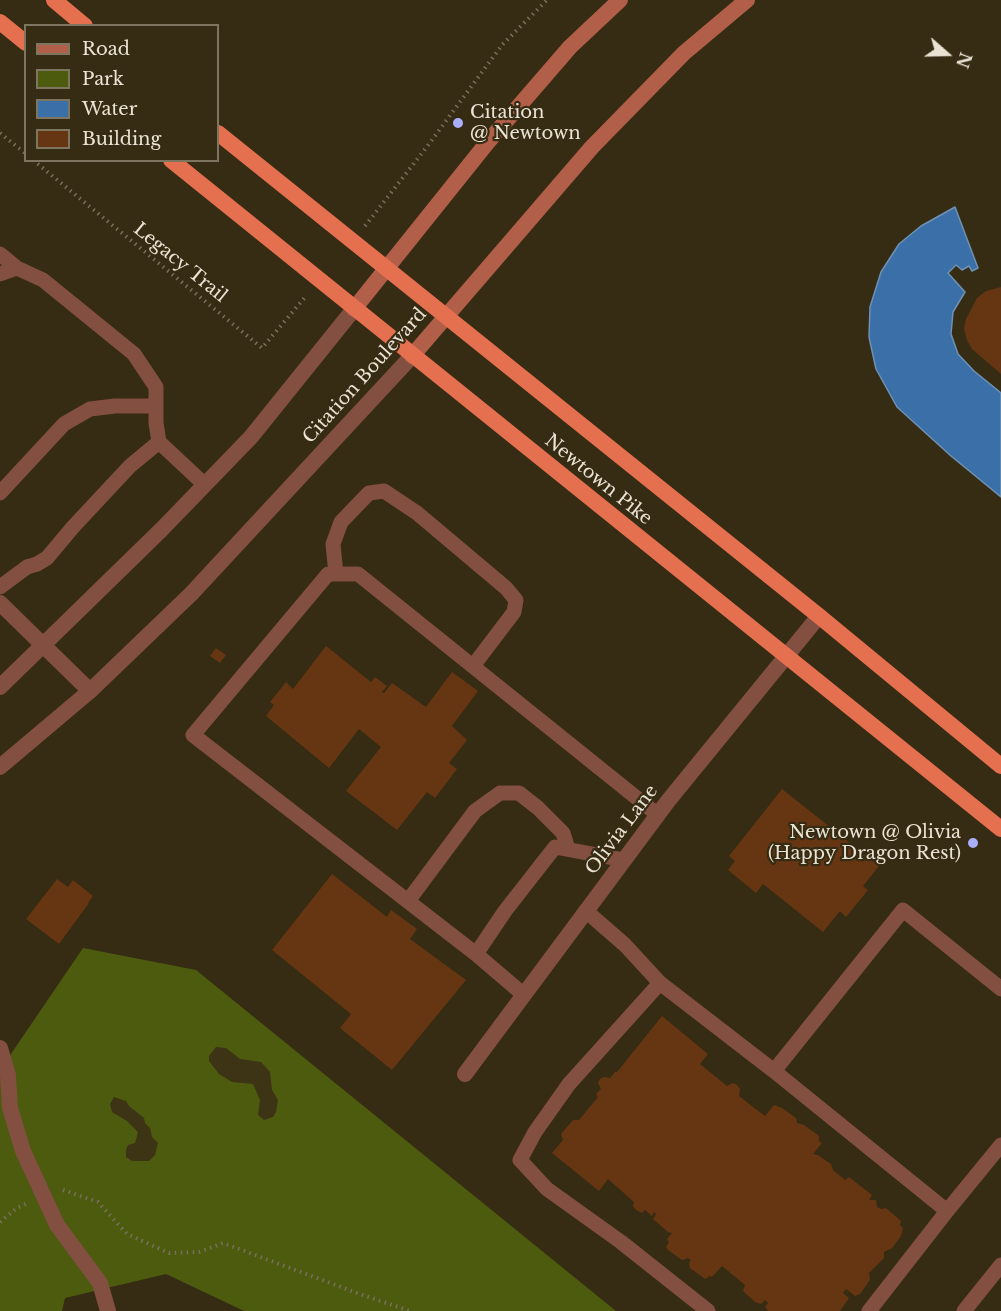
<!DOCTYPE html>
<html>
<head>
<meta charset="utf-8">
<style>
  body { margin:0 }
  #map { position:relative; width:1001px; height:1311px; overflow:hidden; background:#362b13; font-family:"Libre Baskerville",serif }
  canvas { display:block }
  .legend { position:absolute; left:24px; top:24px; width:195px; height:138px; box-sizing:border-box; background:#362b13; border:2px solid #7e7560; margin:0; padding:8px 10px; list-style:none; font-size:18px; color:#eae3d4 }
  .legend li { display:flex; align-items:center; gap:12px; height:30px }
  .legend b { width:30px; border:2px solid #7e7560 }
  .north { position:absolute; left:917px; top:24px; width:60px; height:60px; -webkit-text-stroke:4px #362b13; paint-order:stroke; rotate:110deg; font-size:16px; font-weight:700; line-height:24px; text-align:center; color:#eae3d4 }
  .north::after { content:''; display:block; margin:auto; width:21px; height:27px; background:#eae3d4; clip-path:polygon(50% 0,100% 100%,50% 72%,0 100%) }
</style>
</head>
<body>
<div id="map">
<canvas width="1001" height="1311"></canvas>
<ul class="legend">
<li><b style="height:8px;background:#b15f49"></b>Road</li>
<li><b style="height:16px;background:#4d5b0f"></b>Park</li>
<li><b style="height:16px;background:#3a70a7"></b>Water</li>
<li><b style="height:16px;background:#663612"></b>Building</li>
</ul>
<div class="north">N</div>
</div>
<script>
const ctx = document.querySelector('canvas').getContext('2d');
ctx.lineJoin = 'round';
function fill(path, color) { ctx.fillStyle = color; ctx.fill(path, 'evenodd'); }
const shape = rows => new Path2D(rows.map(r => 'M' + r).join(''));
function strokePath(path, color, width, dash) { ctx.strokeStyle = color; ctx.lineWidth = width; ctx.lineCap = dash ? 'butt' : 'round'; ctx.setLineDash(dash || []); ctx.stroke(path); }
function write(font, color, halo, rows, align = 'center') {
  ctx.font = font + ' "Libre Baskerville",serif'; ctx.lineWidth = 4.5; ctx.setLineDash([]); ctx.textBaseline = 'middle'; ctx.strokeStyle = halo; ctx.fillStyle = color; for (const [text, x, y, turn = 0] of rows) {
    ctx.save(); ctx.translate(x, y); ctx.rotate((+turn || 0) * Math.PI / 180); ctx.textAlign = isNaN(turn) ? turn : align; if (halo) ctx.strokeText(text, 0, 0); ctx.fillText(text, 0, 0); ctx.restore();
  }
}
fill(shape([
  [83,948,196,970,616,1311,244,1311,166,1274,65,1298,62,1311,0,1311,0,1070]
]), '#4d5b0f');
fill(shape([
  [216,1047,226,1048,240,1059,261,1062,270,1072,272,1090,278,1100,276,1112,273,1117,264,1120,258,1115,260,1100,253,1084,232,1082,219,1074,209,1061,209,1056],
  [114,1097,126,1101,129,1106,144,1118,145,1123,150,1128,152,1137,158,1143,155,1155,149,1161,132,1161,126,1157,126,1150,128,1145,135,1143,138,1132,127,1121,112,1112,110,1104]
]), '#3c3414');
const water = shape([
  [955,207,978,268,972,271,969,266,962,270,956,265,948,273,965,292,953,312,951,334,958,354,974,371,1001,393,1001,497,951,456,897,407,876,369,869,337,870,307,881,272,899,244,921,226,955,207]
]);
fill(water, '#3a70a7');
strokePath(water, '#6f92b4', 1.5);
fill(shape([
  [1001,287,1001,374,972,349,967,340,964,329,966,319,977,298,986,291],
  [326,646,371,682,375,677,387,686,382,692,384,693,392,683,426,707,452,672,478,691,452,726,467,740,449,763,457,769,435,798,427,792,397,830,346,791,381,747,359,729,329,768,266,716,274,705,270,702,286,682,293,689],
  [216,648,226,655,220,663,210,656],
  [782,789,879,866,863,886,868,890,846,917,840,911,823,932,763,884,756,893,728,870,735,861,729,856],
  [332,874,387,917,391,910,417,929,410,939,466,980,392,1070,340,1028,351,1014,272,950],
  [57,879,68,887,73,880,93,896,88,903,89,903,59,944,26,919],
  [662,1016,708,1054,700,1064,727,1086,733,1083,737,1085,740,1089,739,1096,765,1116,774,1105,782,1108,796,1118,797,1123,804,1125,819,1136,819,1141,822,1143,813,1154,818,1155,831,1164,833,1170,845,1180,849,1177,872,1195,869,1200,876,1200,877,1207,881,1209,886,1208,901,1221,900,1225,903,1228,901,1236,892,1248,884,1252,884,1258,869,1273,870,1280,860,1294,855,1296,846,1289,843,1293,849,1298,840,1311,768,1311,765,1307,768,1303,765,1300,761,1304,755,1302,743,1291,745,1285,722,1266,712,1277,710,1276,705,1279,690,1268,689,1263,691,1260,688,1258,682,1260,668,1250,666,1247,669,1242,667,1239,672,1233,668,1232,653,1219,656,1214,654,1212,652,1216,645,1210,642,1213,636,1210,633,1206,634,1202,608,1179,599,1191,552,1153,563,1140,561,1134,573,1120,579,1120,598,1097,596,1094,601,1089,598,1083,600,1079,604,1077,610,1078,615,1072,617,1072]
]), '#663612');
strokePath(shape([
  [0,133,26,154],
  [33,160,262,348,306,296],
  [365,226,426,148,502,45,547,0],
  [63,1190,98,1202,127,1234,169,1253,199,1252,223,1243,357,1293,410,1311],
  [0,1222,17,1208,26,1204]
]), '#79705b', 4, [1.5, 4.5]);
strokePath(shape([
  [0,254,17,268],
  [0,274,17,268,43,280,134,354,156,387,156,423,159,442,205,485],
  [0,493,64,424,90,409,115,406,156,406],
  [336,574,333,544,341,522,369,493,384,491,417,513,506,588,516,600,514,612,473,666],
  [0,587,27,567,37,564,47,558,73,527,130,466,159,442],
  [408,901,475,811,500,793,519,793,538,808,563,833,568,849],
  [586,911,625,945,660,983,774,1071,903,910,1001,989],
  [476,954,505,911,555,847,624,860],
  [660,983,569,1084,535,1132,520,1160,547,1189,621,1242,708,1311],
  [524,995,476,954,193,735,328,574,358,574,658,815],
  [774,1071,947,1211,869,1311],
  [947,1211,1001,1145],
  [964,1311,1001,1265]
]), '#824f40', 15);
strokePath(shape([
  [0,603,90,691],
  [0,687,161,530,251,437,354,309],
  [0,767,90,691,191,594,412,356],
  [0,1048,8,1075,10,1108,23,1151,57,1225,100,1283,108,1311],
  [465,1074,668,801,819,616]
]), '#824f40', 16);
strokePath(shape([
  [354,309,487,143,570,47,620,0],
  [412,356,592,147,684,53,747,0]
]), '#b15f49', 16);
strokePath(shape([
  [54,0,85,26],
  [0,22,26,43],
  [218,133,819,616,1001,766],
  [171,160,1001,829]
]), '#e57050', 16);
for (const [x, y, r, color] of [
  [458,123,6,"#abaffb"],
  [973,843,6,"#abaffb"]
]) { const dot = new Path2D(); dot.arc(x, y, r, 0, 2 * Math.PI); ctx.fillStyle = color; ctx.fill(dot); strokePath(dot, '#362b13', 2); }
write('18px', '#eae3d4', '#362b13', [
  ["Citation",470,113],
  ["@ Newtown",470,134],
  ["Newtown @ Olivia",961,833,"right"],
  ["(Happy Dragon Rest)",961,854,"right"]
], 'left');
write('18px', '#eae3d4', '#362b13', [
  ["Legacy Trail",180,263,39],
  ["Citation Boulevard",365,376,-48],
  ["Newtown Pike",598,480,39],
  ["Olivia Lane",622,830,-53]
]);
</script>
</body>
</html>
